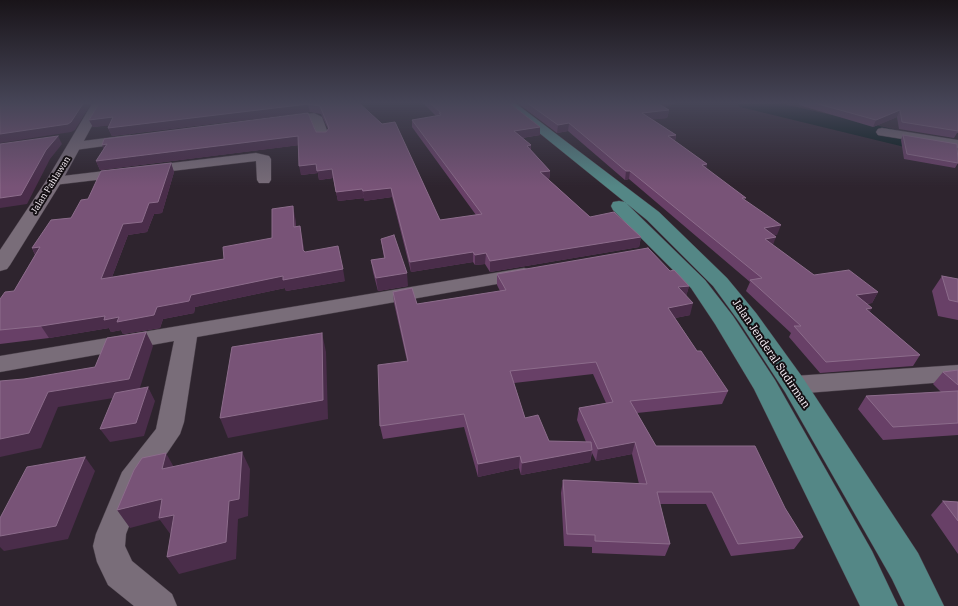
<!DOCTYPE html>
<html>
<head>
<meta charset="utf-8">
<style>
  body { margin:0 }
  canvas { display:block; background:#2e242e }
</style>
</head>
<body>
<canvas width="958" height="606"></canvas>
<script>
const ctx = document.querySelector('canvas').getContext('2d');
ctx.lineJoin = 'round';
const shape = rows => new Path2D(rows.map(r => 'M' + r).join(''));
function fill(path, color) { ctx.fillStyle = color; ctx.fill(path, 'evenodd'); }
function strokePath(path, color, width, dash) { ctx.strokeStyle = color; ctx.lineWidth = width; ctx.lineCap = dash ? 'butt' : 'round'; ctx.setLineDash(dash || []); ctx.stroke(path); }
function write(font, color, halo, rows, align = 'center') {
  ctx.font = font + ' "IBM Plex Serif",serif'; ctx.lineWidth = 4; ctx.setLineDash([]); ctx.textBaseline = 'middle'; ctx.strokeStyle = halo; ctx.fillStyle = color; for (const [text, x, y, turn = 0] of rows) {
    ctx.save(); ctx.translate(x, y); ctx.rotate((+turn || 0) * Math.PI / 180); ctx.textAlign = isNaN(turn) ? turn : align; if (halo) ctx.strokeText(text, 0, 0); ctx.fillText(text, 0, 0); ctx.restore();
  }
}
fill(shape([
  [737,102,775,102,958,144,958,160,740,107,737,102]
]), '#001917');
const street = shape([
  [314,113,322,117,329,136,327,139,319,139,311,120,283,123,277,120,283,117,314,113],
  [882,128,958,140,958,148,878,135,876,132,878,129,882,128],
  [130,135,136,139,134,142,75,150,69,146,75,142,130,135],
  [256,153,269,156,271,159,271,180,269,183,259,183,257,180,256,161,54,185,49,184,47,181,49,178,54,177,256,153],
  [524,268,531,270,533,274,531,278,197,337,184,422,180,434,144,487,126,534,125,546,132,561,172,594,177,606,134,606,108,585,97,562,93,546,96,534,122,472,156,429,174,341,0,372,0,356,524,268],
  [958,365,958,381,794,394,786,391,782,385,786,379,794,376,958,365]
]);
const secondary = shape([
  [93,102,105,102,62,181,10,265,7,269,0,271,0,250,46,181,93,102]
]);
const primary = shape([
  [501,102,514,102,659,212,727,278,756,313,803,378,918,553,944,606,905,606,892,579,785,392,740,323,713,286,647,220,501,102],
  [619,201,625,202,705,280,733,316,775,380,872,551,898,606,860,606,754,389,715,324,691,288,613,210,611,206,613,202,619,201]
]);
strokePath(street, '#483f48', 1);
strokePath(secondary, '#483f48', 1);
strokePath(primary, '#483f48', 1);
fill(street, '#796d79');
fill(secondary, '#796d79');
fill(primary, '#548786');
fill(shape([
  [100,102,358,102,440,220,476,215,412,127,412,120,436,116,422,102,508,102,540,127,540,135,522,138,531,145,531,150,550,171,549,180,590,217,641,237,639,247,490,272,485,264,475,265,473,262,411,272,392,197,364,201,364,198,338,201,333,178,319,180,318,173,301,175,299,145,100,170,96,161,316,132,326,132,328,129,321,114,310,112,112,136,108,128,109,125,93,127,89,120],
  [516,102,679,102,664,107,669,110,667,118,652,119,676,135,675,141,707,164,706,168,745,201,777,235,774,235,773,245,814,275,878,292,872,303,867,304,870,312,920,355,913,366,820,373,789,337,791,333,746,291,750,282,629,179,625,180,568,131,557,133],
  [800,102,958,102,958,133,957,133,954,138,899,129,897,117,873,127,799,105],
  [903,135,958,163,955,168,904,159,901,140],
  [171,163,174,172,162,213,154,214,147,232,128,235,112,277,224,259,272,238,295,217,296,226,302,237,304,251,345,281,286,291,285,288,195,307,194,313,163,319,160,328,123,334,121,330,111,332,109,328,49,338,0,344,0,299,14,291,35,255,32,248,71,218,88,199],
  [381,239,408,286,378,291,373,272,371,260,384,258],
  [670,271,689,286,686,296,690,315,675,318,697,351,728,391,722,404,637,413,656,446,785,508,803,537,794,549,731,556,706,504,660,504,670,544,665,556,592,553,592,547,564,546,561,493,563,480,639,484,632,454,596,461,592,453,590,462,521,475,519,468,478,477,464,427,383,439,380,426,407,361,394,303,393,292,417,304,500,291,497,285,497,274],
  [593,374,606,403,579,408,577,420,586,442,549,441,525,418,514,383],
  [942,276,958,279,958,320,938,316,932,291],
  [958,370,958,435,883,440,858,409,866,396,941,392,933,384,943,372],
  [943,501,958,502,958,554,931,515]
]), '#684067');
fill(shape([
  [84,102,92,102,75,130,71,132,0,143,0,134],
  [661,102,679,102,656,111,657,103],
  [308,104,310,112,112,136,108,128],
  [669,110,667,118,641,121,642,113],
  [900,110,897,117,873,127,876,120],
  [113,117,116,125,93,127,89,120],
  [569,123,568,131,557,133,558,125],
  [540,127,540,135,513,139,514,131],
  [676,135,674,143,668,136],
  [58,136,62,144,50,159,27,204,0,208,0,198,46,150],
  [298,136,300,145,100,170,96,161],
  [107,144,105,153,102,145],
  [531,145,530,154,527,146],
  [171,163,174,172,162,213,154,214,147,232,128,235,107,290,101,279,123,224],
  [316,164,332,169,333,178,319,180,318,173,301,175,299,166],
  [707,164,705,173,702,165],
  [550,171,549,179,539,181,540,172],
  [626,171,630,171,629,179,625,180],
  [391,188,392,197,364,201,363,191],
  [362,189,364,198,338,201,336,192],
  [293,206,295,217,296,238,294,227],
  [781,225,777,235,760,238,764,228],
  [300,226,302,237,306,261,303,250],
  [641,237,639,247,490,272,490,261],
  [776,237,772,247,765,239],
  [40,247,38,260,32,248],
  [473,252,473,262,411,272,410,262],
  [486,253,485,264,475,265,475,255],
  [343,269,345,281,286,291,285,288,195,307,194,313,163,319,160,328,123,334,121,330,111,332,109,328,49,338,41,326,157,307,191,295,283,276],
  [407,273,408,286,378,291,376,278],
  [689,286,686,297,678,287],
  [878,292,872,303,851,306,856,295],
  [693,303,690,315,665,320,668,308],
  [872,308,866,318,866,309],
  [146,332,153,346,138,394,58,407,41,448,0,457,0,439,48,392,129,379],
  [322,333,326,352,328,419,228,438,220,418],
  [148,387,155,401,144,436,110,442,100,429],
  [635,442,632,454,596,461,598,449],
  [592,450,590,462,521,475,522,463],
  [242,452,250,469,248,516,238,519,236,559,179,574,167,557,229,501],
  [166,453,176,471,162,469],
  [520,456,519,468,478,477,478,464],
  [85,457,95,471,68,539,4,551,0,547,0,536],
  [162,499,174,515,171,535,160,520,130,528,117,510]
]), '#4a2d4a');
const building = shape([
  [0,102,84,102,71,122,68,124,0,134,0,102],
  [100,102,358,102,382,124,395,122,440,220,482,214,412,120,441,115,439,113,441,113,429,102,508,102,540,127,514,131,531,145,527,146,550,171,540,172,590,217,614,212,641,237,490,261,486,253,475,255,473,252,410,262,391,188,363,191,362,189,336,192,332,169,317,171,316,164,299,166,298,136,96,161,107,144,102,145,104,139,308,113,316,132,326,132,329,128,320,106,308,104,108,128,113,117,89,120,100,102],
  [526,102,661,102,657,103,669,110,642,113,676,135,668,136,707,164,702,165,746,198,742,198,781,225,764,228,776,237,765,239,814,275,849,270,878,292,856,295,872,308,866,309,920,355,826,362,794,326,801,326,750,280,762,278,630,171,626,171,569,123,558,125,526,102],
  [811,102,958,102,958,131,902,122,900,110,876,120,811,102],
  [903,135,957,144,958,163,907,154,903,135],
  [58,136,46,150,21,195,0,198,0,144,58,136],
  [171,163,158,202,149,203,142,222,123,224,101,279,224,259,223,247,272,238,272,209,293,206,294,227,300,226,303,250,305,252,338,246,343,269,283,280,283,276,191,295,189,301,157,307,154,315,117,322,119,317,104,320,105,316,41,326,0,330,0,299,5,292,14,291,40,247,32,248,51,220,71,218,81,200,88,199,101,171,171,163],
  [394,235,407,273,376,278,371,260,385,258,381,239,394,235],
  [648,248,670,271,674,270,689,286,678,287,693,303,668,308,697,351,701,351,728,391,630,401,656,446,755,446,785,508,803,537,738,544,712,492,657,492,670,544,595,541,595,535,567,534,563,480,647,484,635,442,598,449,579,408,613,402,596,362,510,371,525,418,538,415,549,441,591,442,592,450,522,463,520,456,478,464,464,414,380,426,378,365,408,361,393,292,412,288,417,304,506,290,497,274,648,248],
  [942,276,958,279,958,302,949,300,942,276],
  [146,332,129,379,48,392,29,433,0,439,0,381,24,379,95,367,107,338,146,332],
  [322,333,323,400,220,418,232,347,322,333],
  [958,370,958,385,943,372,958,370],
  [148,387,136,423,100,429,115,393,148,387],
  [958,391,958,423,893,427,866,396,958,391],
  [242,452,239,499,229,501,226,542,167,557,174,515,159,518,162,499,117,510,134,470,142,458,166,453,162,469,242,452],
  [85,457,56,526,0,536,0,518,27,467,85,457],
  [943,501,958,502,958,521,943,501]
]);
fill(building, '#785377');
strokePath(building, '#8c6c8b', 1);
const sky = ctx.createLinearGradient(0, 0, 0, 187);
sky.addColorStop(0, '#191419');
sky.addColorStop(0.55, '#464557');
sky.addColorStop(1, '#46455700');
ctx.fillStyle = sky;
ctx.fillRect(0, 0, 958, 187);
write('9px', '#faf2f9', '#140f13', [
  ["Jalan Pahlawan",51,185,-58]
]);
write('11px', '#faf2f9', '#140f13', [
  ["Jalan Jenderal Sudirman",771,354,56]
]);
</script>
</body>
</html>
